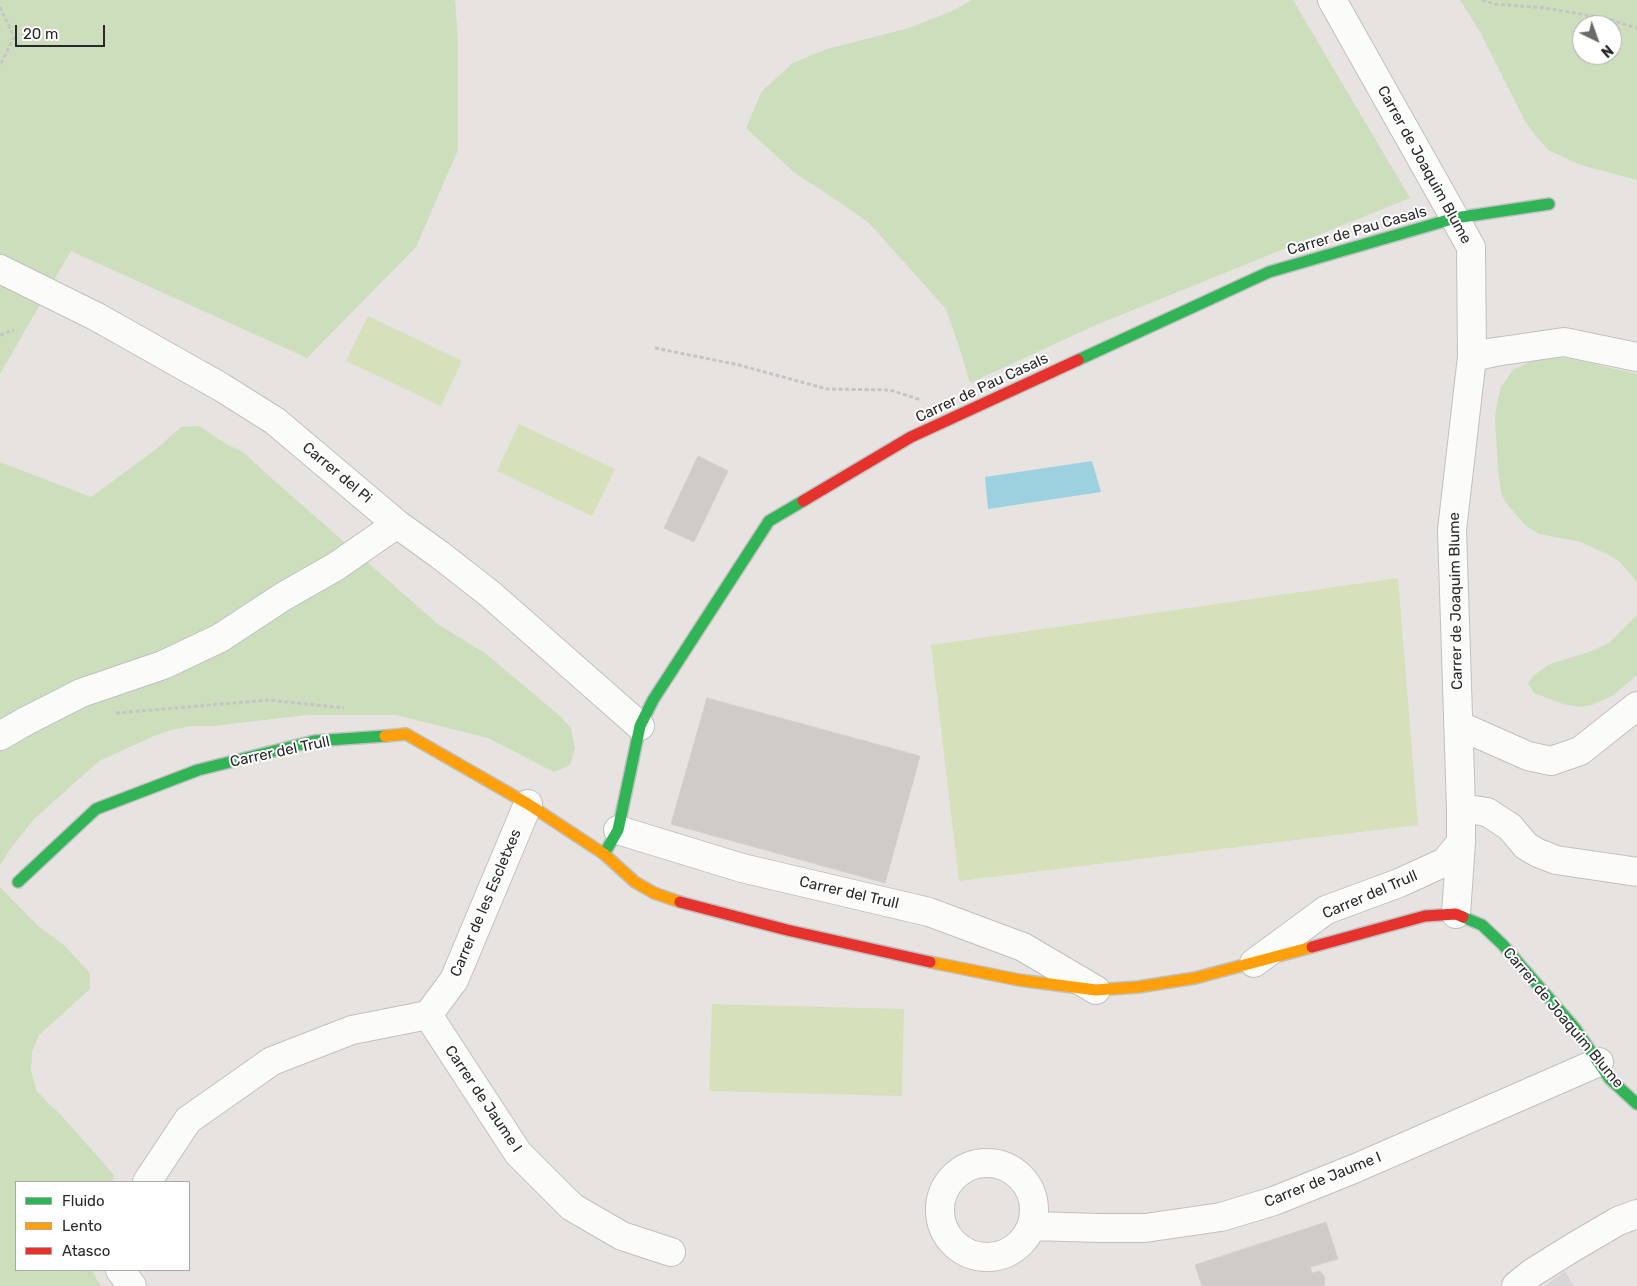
<!DOCTYPE html>
<html>
<head>
<meta charset="utf-8">
<style>
  body { margin:0 }
  #map { position:relative; width:1637px; height:1286px; overflow:hidden; background:#e7e3e0; font-family:Rubik,sans-serif }
  canvas { display:block }
  .legend { position:absolute; left:15px; top:1181px; width:175px; height:90px; box-sizing:border-box; background:#fff; border:1px solid #a9a9a9; margin:0; padding:6px 9px; list-style:none; font-size:15px; color:#292929 }
  .legend li { display:flex; align-items:center; gap:10px; height:25px }
  .legend b { width:25px; border:1px solid #a9a9a9 }
  .north { position:absolute; left:1572px; top:15px; width:50px; height:50px; box-sizing:border-box; background:#fff; border:1px solid #a9a9a9; border-radius:50%; rotate:138deg; font-size:14px; font-weight:700; line-height:20px; text-align:center; color:#292929 }
  .north::after { content:''; display:block; margin:auto; width:18px; height:22px; background:#6c6a69; clip-path:polygon(50% 0,100% 100%,50% 72%,0 100%) }
  .scale { position:absolute; left:15px; top:25px; width:90px; height:22px; box-sizing:border-box; border:2px solid #292929; border-top:0; padding-left:6px; font-size:15px; line-height:18px; white-space:nowrap; color:#292929; -webkit-text-stroke:4px #fff; paint-order:stroke }
</style>
</head>
<body>
<div id="map">
<canvas width="1637" height="1286"></canvas>
<ul class="legend">
<li><b style="height:6px;background:#30b455"></b>Fluido</li>
<li><b style="height:6px;background:#ff9f0a"></b>Lento</li>
<li><b style="height:6px;background:#e5322d"></b>Atasco</li>
</ul>
<div class="north">N</div>
<div class="scale">20 m</div>
</div>
<script>
const ctx = document.querySelector('canvas').getContext('2d');
ctx.lineJoin = 'round';
function fill(path, color) { ctx.fillStyle = color; ctx.fill(path, 'evenodd'); }
const shape = rows => new Path2D(rows.map(r => 'M' + r).join(''));
function strokePath(path, color, width, dash) { ctx.strokeStyle = color; ctx.lineWidth = width; ctx.lineCap = dash ? 'butt' : 'round'; ctx.setLineDash(dash || []); ctx.stroke(path); }
function write(font, color, halo, rows, align = 'center') {
  ctx.font = font + ' Rubik,sans-serif'; ctx.lineWidth = 4; ctx.setLineDash([]); ctx.textBaseline = 'middle'; ctx.strokeStyle = halo; ctx.fillStyle = color; for (const [text, x, y, turn = 0] of rows) {
    ctx.save(); ctx.translate(x, y); ctx.rotate((+turn || 0) * Math.PI / 180); ctx.textAlign = isNaN(turn) ? turn : align; if (halo) ctx.strokeText(text, 0, 0); ctx.fillText(text, 0, 0); ctx.restore();
  }
}
fill(shape([
  [1565,1271,1574,1286,1545,1286]
]), '#d7d5d7');
fill(shape([
  [0,0,455,0,458,41,458,150,416,247,307,358,71,251,0,374],
  [972,0,1293,0,1410,198,1096,325,970,383,960,350,946,309,869,223,832,197,796,174,746,128,762,91,793,63,827,49,909,28,952,11],
  [1460,0,1637,0,1637,180,1581,165,1548,150,1535,135,1525,121,1479,30],
  [1582,25,1612,25,1612,55,1582,55],
  [1552,357,1572,359,1637,374,1637,582,1619,561,1609,555,1581,542,1539,534,1525,525,1506,503,1501,493,1498,469,1495,419,1496,409,1501,387,1513,370,1532,361],
  [199,426,228,445,243,452,268,475,439,625,485,653,560,716,571,728,575,748,570,765,554,772,488,738,396,715,306,715,214,726,192,726,171,730,154,736,99,761,34,819,11,848,0,865,0,462,91,497,155,450,181,427],
  [1637,615,1637,675,1612,696,1592,705,1580,707,1563,704,1534,693,1528,683,1534,675,1550,664,1589,652,1609,643],
  [0,887,37,925,65,946,90,973,90,989,39,1035,32,1052,31,1071,37,1091,49,1104,60,1114,114,1175,113,1182,16,1182,16,1270,92,1270,97,1280,102,1286,0,1286]
]), '#cddebd');
fill(shape([
  [368,316,462,361,441,406,346,361],
  [519,424,615,469,592,516,497,471],
  [1398,578,1418,825,959,881,931,645],
  [712,1004,904,1009,902,1096,709,1091]
]), '#d6e1bb');
fill(shape([
  [1092,461,1101,492,988,509,985,477]
]), '#9cd2e0');
const building = shape([
  [698,456,728,471,694,542,664,528,698,456],
  [707,698,920,756,885,883,671,824,707,698],
  [1326,1222,1338,1259,1310,1267,1312,1273,1320,1271,1325,1277,1324,1286,1202,1286,1195,1265,1326,1222]
]);
fill(building, '#cecbc9');
strokePath(building, '#d2cfcc', 1);
const street = shape([
  [1332,0,1471,247,1472,357,1452,530,1461,808,1461,842,1456,914],
  [0,269,97,317,221,387,275,421,397,524,440,555,490,594,640,726],
  [1472,357,1495,352,1564,342,1637,357],
  [1458,725,1528,756,1551,761,1580,751,1637,706],
  [0,736,26,721,81,693,163,665,220,638,284,596,335,567,397,524],
  [1461,808,1487,812,1510,827,1526,846,1538,853,1556,860,1637,872],
  [618,830,742,868,929,912,1023,947,1096,990],
  [1254,963,1326,910,1399,883,1445,862,1461,842],
  [428,1015,518,1153,572,1207,622,1236,671,1252],
  '940 1210a47 47 0 1 1 94 0a47 47 0 1 1-94 0Z',
  [147,1182,188,1120,272,1061,352,1030,428,1015,454,980,528,804],
  [1032,1226,1099,1228,1145,1228,1221,1217,1274,1201,1356,1168,1599,1062],
  [120,1270,132,1286],
  [1516,1286,1532,1273,1572,1248,1618,1221,1637,1214]
]);
const fast = shape([
  [1078,360,1269,272,1455,218,1549,204],
  [604,854,618,830,640,726,653,700,769,521,803,501],
  [18,882,96,809,198,770,314,741,385,736],
  [1463,917,1482,925,1503,945,1574,1027,1610,1079,1637,1104]
]);
const slow = shape([
  [385,736,406,734,528,804,604,854,635,882,654,893,680,902],
  [930,962,1019,980,1096,990,1138,987,1195,978,1312,947]
]);
const jam = shape([
  [803,501,911,437,1078,360],
  [680,902,787,930,930,962],
  [1312,947,1425,916,1456,914,1463,917]
]);
strokePath(street, '#c1c0c0', 30);
strokePath(fast, '#c1c0c0', 14);
strokePath(slow, '#c1c0c0', 14);
strokePath(jam, '#c1c0c0', 14);
strokePath(shape([
  [1482,0,1495,4,1545,8,1604,18,1637,28],
  [0,7,14,37,0,66],
  [0,335,14,330],
  [655,348,739,365,827,389,890,390,921,400],
  [116,713,269,700,344,708]
]), '#c6c5c5', 3, [4, 2.5]);
strokePath(street, '#fbfbfa', 28);
strokePath(fast, '#30b455', 11);
strokePath(slow, '#ff9f0a', 11);
strokePath(jam, '#e5322d', 11);
write('15px', '#292929', '#fff', [
  ["Carrer de Joaquim Blume",1424,165,61],
  ["Carrer de Pau Casals",1357,231,-16],
  ["Carrer de Pau Casals",982,388,-25],
  ["Carrer del Pi",337,473,40],
  ["Carrer de Joaquim Blume",1456,601,-91],
  ["Carrer del Trull",280,752,-12],
  ["Carrer del Trull",849,893,13],
  ["Carrer del Trull",1370,895,-23],
  ["Carrer de les Escletxes",486,903,-67],
  ["Carrer de Joaquim Blume",1563,1018,50],
  ["Carrer de Jaume I",483,1099,56],
  ["Carrer de Jaume I",1323,1180,-22]
]);
</script>
</body>
</html>
